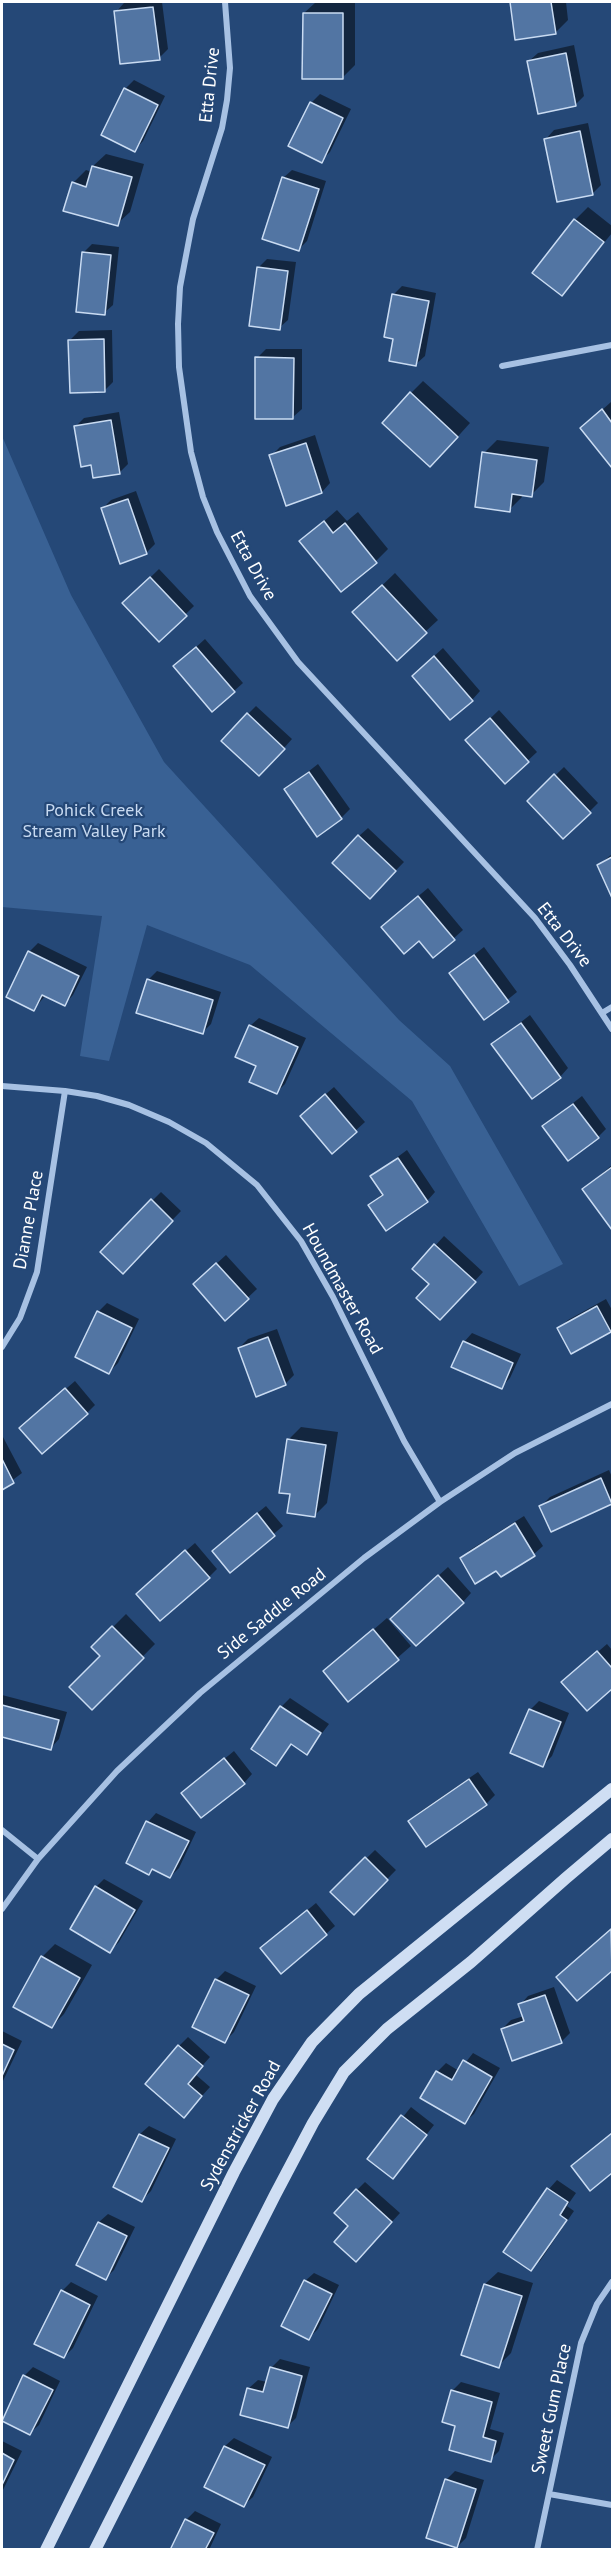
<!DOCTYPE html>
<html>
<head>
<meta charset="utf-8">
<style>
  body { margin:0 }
  #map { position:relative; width:614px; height:2551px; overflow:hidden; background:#254877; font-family:"PT Sans",sans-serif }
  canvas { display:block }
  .frame { position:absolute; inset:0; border:3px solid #fff; pointer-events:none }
</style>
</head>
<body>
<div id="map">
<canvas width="614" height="2551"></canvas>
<div class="frame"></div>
</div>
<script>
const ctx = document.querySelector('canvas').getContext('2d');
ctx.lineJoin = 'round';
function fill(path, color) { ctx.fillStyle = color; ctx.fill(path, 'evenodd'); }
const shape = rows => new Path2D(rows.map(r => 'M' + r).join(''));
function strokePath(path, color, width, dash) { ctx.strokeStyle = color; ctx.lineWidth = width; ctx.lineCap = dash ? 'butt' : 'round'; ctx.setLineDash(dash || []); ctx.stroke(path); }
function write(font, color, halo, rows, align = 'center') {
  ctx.font = font + ' "PT Sans",sans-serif'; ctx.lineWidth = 4.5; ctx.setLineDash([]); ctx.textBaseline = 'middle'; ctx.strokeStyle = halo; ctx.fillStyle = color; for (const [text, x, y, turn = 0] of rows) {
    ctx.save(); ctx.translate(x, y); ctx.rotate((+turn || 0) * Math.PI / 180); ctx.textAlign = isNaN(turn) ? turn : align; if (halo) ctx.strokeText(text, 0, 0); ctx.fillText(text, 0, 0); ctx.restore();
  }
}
fill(shape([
  [2,436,71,595,164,762,399,1020,450,1066,563,1264,519,1286,412,1101,250,965,147,925,109,1061,80,1056,102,916,2,907]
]), '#396194');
fill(shape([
  [138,2,162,2,168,49,159,58,116,12,124,3],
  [316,2,355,2,355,65,342,78,304,13],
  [511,2,566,2,568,20,556,32,517,38],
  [574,45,584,96,575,105,529,61,538,53],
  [134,80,165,96,143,141,135,150,125,89],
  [320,94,351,109,330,152,321,161,290,146,311,103],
  [588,123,601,185,592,194,546,139,554,130],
  [106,154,144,164,130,212,117,224,73,183,86,170,92,172,93,166],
  [292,170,326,181,307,241,298,250,283,178],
  [588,207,612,226,612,233,562,294,575,220],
  [92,244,119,247,113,305,104,313,83,253],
  [267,259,296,262,288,320,279,328,259,267],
  [402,286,436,293,425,356,416,364,395,338,393,295],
  [112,330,113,382,104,391,70,340,79,331],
  [266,349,302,349,302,409,293,417,257,358],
  [423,381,470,423,443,453,411,393],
  [611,402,612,404,612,466,582,428],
  [119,412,128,464,119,473,92,463,75,427,84,418],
  [315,435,330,483,322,492,271,456,280,447],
  [497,440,549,447,544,482,531,495,522,494,522,497,509,510,484,453],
  [136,491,155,544,146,553,102,509,111,500],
  [337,510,347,521,358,512,388,549,376,561,301,541],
  [159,569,194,606,159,640,124,603],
  [395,573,438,620,425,632,367,600],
  [205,639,243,683,234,691,184,658],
  [443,648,480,691,472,700,422,667],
  [256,706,292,739,268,766,248,714],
  [499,710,537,752,505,782,476,732],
  [318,764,350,809,341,818,286,789],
  [564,767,598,803,564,837,529,801],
  [368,828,404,862,370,897,359,836],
  [612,854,612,895,599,865],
  [428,888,463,930,434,956,419,939,391,919],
  [38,943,87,967,73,995,65,1004,46,995,34,1009,29,952],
  [484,947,517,992,485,1018,451,973],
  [157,971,221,992,211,1024,202,1033,148,980],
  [530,1015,568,1068,560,1077,493,1044],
  [259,1018,306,1038,285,1084,277,1092,258,1065,250,1026],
  [334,1087,365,1122,332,1152,310,1108],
  [582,1096,606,1129,598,1137,544,1126],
  [407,1150,435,1192,427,1201,370,1205,383,1193,372,1176],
  [612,1165,612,1228,584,1189],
  [161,1192,181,1211,123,1271,102,1251],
  [444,1236,483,1272,449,1309,431,1284,414,1269],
  [226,1255,257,1289,226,1318,203,1276],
  [606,1299,612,1310,612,1329,572,1352,559,1328,568,1320],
  [107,1303,139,1319,118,1363,109,1372,98,1312],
  [277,1329,294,1375,285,1384,239,1348,248,1339],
  [472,1333,521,1354,510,1378,501,1387,464,1342],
  [75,1381,95,1405,87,1413,30,1420],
  [301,1427,338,1432,327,1503,314,1516,291,1493,288,1440],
  [3,1437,22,1473,2,1488,2,1438],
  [609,1470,612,1477,611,1503,541,1506,550,1497],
  [266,1506,283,1526,230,1571,222,1542],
  [524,1516,543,1546,534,1554,501,1575,497,1569,461,1558,470,1550],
  [195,1543,217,1569,209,1577,146,1585],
  [448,1567,471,1593,463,1602,401,1610],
  [126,1614,155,1644,92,1708,102,1656,93,1647],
  [387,1618,411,1646,349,1700,336,1662],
  [607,1644,612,1650,612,1687,587,1709,572,1674],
  [2,1695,67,1712,59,1739,51,1748,2,1736],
  [290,1698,329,1724,307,1753,292,1743,276,1764,281,1707],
  [539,1701,569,1713,552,1756,543,1765,530,1710],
  [234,1751,252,1774,244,1783,183,1793],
  [478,1772,495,1795,486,1804,410,1821,418,1813],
  [156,1813,196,1832,179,1868,170,1877,154,1869,149,1873,128,1862,148,1822],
  [375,1850,396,1870,354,1913,332,1892],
  [104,1879,143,1901,119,1942,110,1951,96,1887],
  [316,1903,335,1926,326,1934,271,1940],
  [612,1928,612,1969,578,1999,567,1969],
  [55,1944,92,1965,64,2014,51,2027,42,1957],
  [225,1971,256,1986,234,2032,225,2041,194,2026,216,1980],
  [554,1987,570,2033,561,2042,502,2029,511,2020,524,2016,520,2005,528,1996],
  [2,2031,22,2041,2,2083],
  [188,2037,210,2057,195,2074,210,2087,192,2107,179,2046],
  [473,2053,500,2068,474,2114,465,2122,437,2072,446,2063,459,2071],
  [411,2107,434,2125,393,2177,369,2159],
  [149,2126,176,2139,151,2191,142,2200,115,2187,140,2134],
  [612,2133,612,2171,590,2189,573,2166],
  [557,2180,576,2193,567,2206,574,2211,540,2261,531,2269,505,2252,549,2189],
  [365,2182,400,2213,364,2252,357,2190],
  [108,2214,135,2227,114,2270,106,2278,78,2265,99,2222],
  [498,2272,533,2283,511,2353,498,2366,485,2284],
  [314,2273,339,2285,318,2329,309,2338,305,2281],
  [71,2282,98,2296,73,2348,64,2357,62,2291],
  [280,2359,310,2367,296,2418,288,2426,242,2414,249,2388,258,2380,267,2382,271,2368],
  [33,2367,60,2381,39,2425,30,2433,24,2376],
  [461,2382,500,2393,490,2429,504,2433,499,2451,490,2460,457,2425,452,2391],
  [234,2438,272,2457,253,2497,244,2505,206,2487,225,2446],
  [2,2441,22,2451,2,2492],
  [455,2471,484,2480,466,2538,457,2547,446,2480],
  [195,2511,221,2524,209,2550,172,2550,186,2520]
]), '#0007');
const building = shape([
  [510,2,551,2,556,34,515,40,510,2],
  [153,7,160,60,120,64,114,11,153,7],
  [303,13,343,13,343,79,302,79,303,13],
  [566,53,576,106,538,114,527,61,566,53],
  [124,88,158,105,135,152,101,135,124,88],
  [310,102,343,118,322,163,288,146,310,102],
  [580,131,593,195,557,202,544,139,580,131],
  [92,166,132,177,118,226,63,211,72,182,86,187,92,166],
  [282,177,319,189,299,251,262,239,282,177],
  [574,219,604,242,562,296,532,273,574,219],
  [82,252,111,255,105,315,76,312,82,252],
  [257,267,288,271,280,330,249,326,257,267],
  [392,294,429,301,416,366,389,361,393,339,384,337,392,294],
  [104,339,105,392,70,393,68,340,104,339],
  [255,357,294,358,293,419,255,419,255,357],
  [410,392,458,437,430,467,382,423,410,392],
  [602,409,612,423,612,468,580,428,602,409],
  [111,420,120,474,93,478,91,465,81,467,74,426,111,420],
  [306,443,322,493,286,506,269,455,306,443],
  [482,452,537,460,532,497,512,494,510,512,475,507,482,452],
  [128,499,147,554,120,564,101,508,128,499],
  [324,521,333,533,345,523,377,563,341,592,299,541,324,521],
  [150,577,187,616,159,642,122,603,150,577],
  [382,585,427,633,397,661,352,612,382,585],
  [196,647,235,692,212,712,173,666,196,647],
  [434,656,473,701,450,720,412,676,434,656],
  [247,713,285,749,259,776,221,741,247,713],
  [490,718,529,762,505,784,465,740,490,718],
  [309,772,342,819,317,837,284,789,309,772],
  [554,774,591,813,563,839,527,801,554,774],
  [358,835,396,871,370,899,332,863,358,835],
  [612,857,612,898,597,865,612,857],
  [418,896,455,940,433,958,419,941,404,954,381,927,418,896],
  [28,951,79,976,65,1006,42,995,34,1011,6,997,28,951],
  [474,955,509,1002,484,1020,449,973,474,955],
  [147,979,213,1000,203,1034,136,1013,147,979],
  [521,1023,561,1078,532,1099,491,1044,521,1023],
  [249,1025,298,1047,277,1094,249,1082,256,1066,235,1057,249,1025],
  [325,1094,357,1132,332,1154,300,1116,325,1094],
  [573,1104,599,1138,568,1161,542,1126,573,1104],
  [398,1158,428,1202,386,1231,368,1205,383,1195,370,1176,398,1158],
  [612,1167,612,1230,582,1189,612,1167],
  [151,1199,173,1221,123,1274,100,1252,151,1199],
  [434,1244,476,1282,440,1320,416,1298,429,1284,412,1269,434,1244],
  [216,1263,249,1299,225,1321,193,1284,216,1263],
  [597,1306,611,1332,571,1354,557,1328,597,1306],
  [97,1311,132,1328,109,1374,75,1357,97,1311],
  [268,1337,286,1385,256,1397,238,1348,268,1337],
  [463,1341,513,1363,502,1389,451,1367,463,1341],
  [65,1388,88,1414,42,1454,19,1428,65,1388],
  [287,1439,326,1445,315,1517,287,1513,290,1494,279,1493,287,1439],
  [2,1459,14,1483,2,1490,2,1459],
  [601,1478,612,1504,551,1532,539,1506,601,1478],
  [257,1513,275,1536,230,1573,212,1551,257,1513],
  [515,1523,535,1556,501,1577,496,1571,475,1584,460,1558,515,1523],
  [185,1550,210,1578,160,1621,136,1594,185,1550],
  [438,1575,464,1603,416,1646,390,1619,438,1575],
  [112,1626,144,1658,92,1710,69,1687,100,1656,91,1647,112,1626],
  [373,1629,399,1660,348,1702,323,1671,373,1629],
  [597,1651,612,1668,612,1689,587,1711,561,1682,597,1651],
  [2,1705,59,1720,51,1750,2,1737,2,1705],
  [280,1706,321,1733,307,1755,291,1744,276,1766,251,1749,280,1706],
  [529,1709,561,1722,543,1767,510,1753,529,1709],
  [224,1758,245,1784,201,1818,181,1793,224,1758],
  [469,1779,487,1805,426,1847,408,1821,469,1779],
  [146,1821,189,1841,170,1878,152,1869,149,1875,126,1863,146,1821],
  [365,1857,388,1880,354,1915,330,1892,365,1857],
  [95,1886,135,1910,110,1953,70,1929,95,1886],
  [307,1910,327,1935,281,1974,260,1948,307,1910],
  [611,1929,612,1971,577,2001,556,1977,611,1929],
  [41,1956,80,1978,52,2028,13,2007,41,1956],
  [215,1979,249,1995,225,2043,192,2027,215,1979],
  [545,1995,562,2043,512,2061,501,2029,524,2021,518,2004,545,1995],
  [2,2044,14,2050,2,2076,2,2044],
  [178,2045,203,2066,188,2084,202,2096,184,2118,145,2084,178,2045],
  [463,2060,492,2077,465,2124,420,2098,436,2071,452,2080,463,2060],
  [401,2115,427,2135,393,2179,367,2159,401,2115],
  [612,2133,612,2173,590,2191,571,2166,612,2133],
  [139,2134,169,2148,142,2202,113,2187,139,2134],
  [547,2188,568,2202,560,2215,567,2220,531,2271,503,2252,547,2188],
  [356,2189,392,2222,356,2262,334,2242,348,2226,334,2213,356,2189],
  [98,2222,127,2236,106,2280,76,2265,98,2222],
  [304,2280,332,2294,309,2340,281,2326,304,2280],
  [484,2284,522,2296,499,2368,461,2355,484,2284],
  [61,2290,90,2305,64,2358,34,2344,61,2290],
  [270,2367,302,2376,288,2428,240,2415,247,2388,263,2392,270,2367],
  [23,2375,53,2390,30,2435,2,2421,23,2375],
  [451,2390,492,2402,483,2437,496,2441,491,2462,449,2450,455,2426,442,2422,451,2390],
  [224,2446,265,2465,244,2507,204,2487,224,2446],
  [2,2453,14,2460,2,2485,2,2453],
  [445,2479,476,2489,457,2548,426,2538,445,2479],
  [185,2519,214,2533,205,2550,170,2550,185,2519]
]);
fill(building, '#5275a3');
strokePath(building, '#c9dbf2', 1.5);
strokePath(shape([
  [225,2,230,68,227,100,222,128,193,219,180,287,178,324,179,367,191,452,203,497,217,532,250,596,298,662,535,918,570,965,612,1029],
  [502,366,612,345],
  [602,1013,612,1007],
  [2,1086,65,1091,97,1096,129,1105,169,1122,206,1143,257,1185,301,1241,333,1297,404,1441,440,1502],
  [2,1347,20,1318,37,1272,65,1091],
  [2,1830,38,1859],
  [2,1909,38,1859,117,1771,200,1693,364,1558,440,1502,515,1453,612,1404],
  [549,2494,612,2505],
  [537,2550,581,2343,597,2304,612,2282]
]), '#a7c1e3', 6);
strokePath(shape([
  [46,2550,234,2172,273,2099,312,2042,359,1994,612,1789],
  [95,2550,275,2195,313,2123,344,2072,387,2029,471,1962,566,1878,612,1839]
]), '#cfdef3', 12);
write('18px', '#fff', '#254877', [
  ["Etta Drive",210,85,-84],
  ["Etta Drive",253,566,61],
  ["Etta Drive",564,935,52],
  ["Dianne Place",29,1220,-80],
  ["Houndmaster Road",342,1289,61],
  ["Side Saddle Road",272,1614,-39],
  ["Sydenstricker Road",241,2126,-61],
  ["Sweet Gum Place",552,2409,-78]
]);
write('18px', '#c9dbf2', '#254877', [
  ["Pohick Creek",94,811],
  ["Stream Valley Park",94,832]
]);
</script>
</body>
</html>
